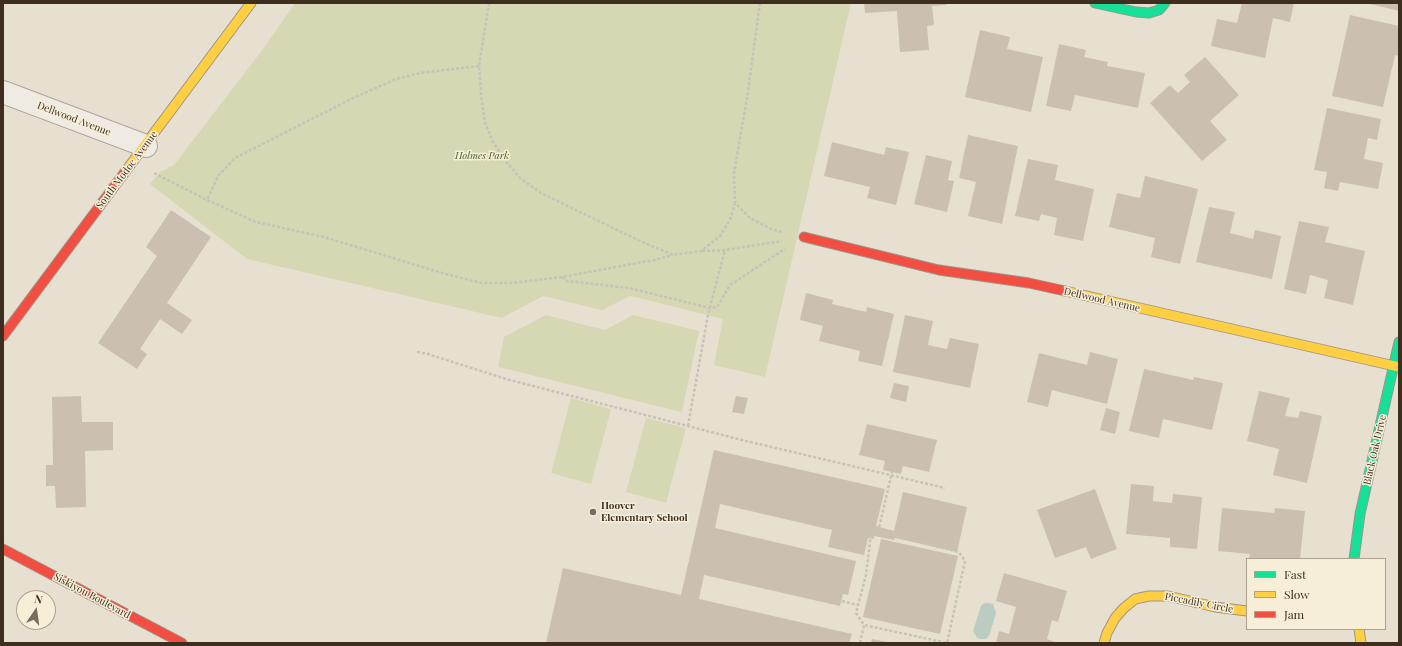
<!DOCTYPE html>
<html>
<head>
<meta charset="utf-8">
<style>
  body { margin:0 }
  #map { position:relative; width:1402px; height:646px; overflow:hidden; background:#e7e0d1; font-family:"Playfair Display",serif }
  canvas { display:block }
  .frame { position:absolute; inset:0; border:4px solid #3d2e20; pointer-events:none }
  .legend { position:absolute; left:1246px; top:558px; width:140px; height:72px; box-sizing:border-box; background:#f7eed8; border:1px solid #ada18e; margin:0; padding:5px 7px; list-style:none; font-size:12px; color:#3d2e20 }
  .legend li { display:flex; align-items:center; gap:8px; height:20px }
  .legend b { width:20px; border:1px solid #ada18e }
  .north { position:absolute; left:16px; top:590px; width:40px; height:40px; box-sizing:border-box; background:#f7eed8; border:1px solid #ada18e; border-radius:50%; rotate:13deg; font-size:11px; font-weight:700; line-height:16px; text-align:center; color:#3d2e20 }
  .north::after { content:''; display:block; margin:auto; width:14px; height:18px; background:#786c5e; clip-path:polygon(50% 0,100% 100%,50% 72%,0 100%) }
</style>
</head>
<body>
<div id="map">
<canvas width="1402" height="646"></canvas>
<div class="frame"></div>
<ul class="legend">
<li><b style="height:5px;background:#16e098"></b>Fast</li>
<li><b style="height:5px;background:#ffcf43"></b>Slow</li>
<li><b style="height:5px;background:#f24e42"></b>Jam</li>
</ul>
<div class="north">N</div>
</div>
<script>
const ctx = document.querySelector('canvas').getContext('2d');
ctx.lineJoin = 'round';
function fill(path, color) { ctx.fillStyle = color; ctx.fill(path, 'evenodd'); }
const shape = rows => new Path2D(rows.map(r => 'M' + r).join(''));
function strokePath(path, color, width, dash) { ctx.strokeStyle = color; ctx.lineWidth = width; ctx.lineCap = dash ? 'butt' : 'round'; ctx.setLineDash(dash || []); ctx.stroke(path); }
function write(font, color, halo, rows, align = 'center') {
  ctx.font = font + ' "Playfair Display",serif'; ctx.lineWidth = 3; ctx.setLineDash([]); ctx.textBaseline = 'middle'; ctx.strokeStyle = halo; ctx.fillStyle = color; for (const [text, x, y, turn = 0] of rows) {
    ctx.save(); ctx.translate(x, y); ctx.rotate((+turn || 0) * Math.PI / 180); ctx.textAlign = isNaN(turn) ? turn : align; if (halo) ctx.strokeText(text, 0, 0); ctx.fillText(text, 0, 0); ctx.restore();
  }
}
fill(shape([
  [295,3,851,3,765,377,714,365,723,319,630,296,602,310,543,296,502,318,247,259,150,184,160,172,174,165,266,45],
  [546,315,605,330,633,315,699,331,682,412,498,367,504,337],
  [571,398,611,409,591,484,551,473],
  [646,418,686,428,666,503,626,492]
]), '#d6d7b3');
fill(shape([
  [984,603,989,603,993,604,996,613,989,636,986,639,981,639,977,638,973,631,981,606]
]), '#bcccc2');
fill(shape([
  [864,3,946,3,946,5,932,6,934,25,927,26,929,50,900,52,897,11,865,13],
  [1242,3,1294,3,1290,22,1273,18,1265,58,1211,46,1217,19,1237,23],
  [1370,3,1399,3,1399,11,1370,4],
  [1350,15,1399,26,1399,56,1395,55,1383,107,1332,96],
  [980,30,1010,37,1007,49,1043,57,1031,112,965,97],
  [1059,44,1086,50,1084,57,1108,62,1107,66,1145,73,1138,108,1075,95,1071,111,1046,106],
  [1205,57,1239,95,1210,121,1227,140,1202,161,1150,103,1170,85,1178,93,1190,82,1184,75],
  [1327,108,1381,119,1377,140,1368,138,1364,159,1383,163,1378,189,1340,182,1338,191,1324,188,1327,172,1314,170],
  [968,135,1018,146,1002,224,968,216,976,182,959,178],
  [832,142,884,155,886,147,909,152,896,205,867,198,870,187,824,176],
  [926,155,952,161,948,180,954,181,947,212,914,204],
  [1028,159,1058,165,1055,180,1094,189,1083,241,1054,235,1057,218,1041,214,1039,221,1015,216],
  [1145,176,1198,189,1180,264,1151,257,1155,238,1109,227,1117,193,1140,198],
  [1209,207,1235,212,1230,233,1253,239,1255,230,1281,236,1272,279,1196,262],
  [171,210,211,237,167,303,192,320,182,334,160,319,140,349,147,354,137,369,98,343,157,256,146,247],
  [1299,221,1329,227,1325,242,1365,251,1353,305,1324,298,1328,280,1310,275,1306,294,1284,289],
  [806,293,833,300,832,304,866,312,867,307,894,314,882,366,858,361,860,351,819,341,823,326,800,320],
  [905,315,933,321,928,345,947,349,950,338,979,344,970,388,893,372],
  [1090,352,1118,359,1107,404,1052,390,1048,407,1027,402,1039,353,1087,365],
  [1144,369,1193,380,1194,377,1223,383,1212,430,1163,419,1159,438,1129,431],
  [894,383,909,386,906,402,890,398],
  [1259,391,1290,398,1285,416,1298,418,1300,411,1322,416,1307,483,1273,475,1279,449,1247,441],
  [81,396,82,422,113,422,113,450,85,451,86,507,56,508,55,486,46,486,46,465,53,465,52,397],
  [736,396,748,398,744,414,732,412],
  [1106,408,1120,412,1115,434,1100,430],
  [867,424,937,440,929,472,903,466,901,474,883,470,885,461,859,455],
  [714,450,885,489,876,526,894,531,903,492,967,507,957,552,895,538,894,540,874,536,874,539,868,538,864,555,828,547,832,530,720,504,715,528,856,561,848,595,843,594,840,606,704,575,699,599,852,634,849,643,546,643,563,568,681,595],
  [1131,484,1154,486,1153,501,1172,503,1173,494,1202,497,1197,549,1170,547,1170,538,1126,534],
  [1095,489,1117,549,1091,559,1086,547,1055,558,1037,510],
  [1222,508,1274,513,1275,508,1305,511,1300,559,1249,559,1250,554,1218,551],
  [881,539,958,556,940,634,863,617],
  [1004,573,1067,591,1058,622,1052,620,1047,639,1055,642,1055,643,996,643,999,631,1009,634,1016,607,996,601],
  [872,639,888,642,888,643,871,643]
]), '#cbbfb2');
const street = shape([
  [3,92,146,146]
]);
const fast = shape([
  [1095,3,1136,12,1149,13,1159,10,1165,3],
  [1354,559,1360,514,1399,342]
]);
const slow = shape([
  [125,172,251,3],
  [1065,291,1399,367],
  [1359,629,1361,643],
  [1104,643,1107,633,1115,618,1124,608,1135,599,1149,596,1168,596,1215,607,1247,611]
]);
const jam = shape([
  [804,237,939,270,1029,283,1065,291],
  [3,336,125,172],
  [3,549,182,643]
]);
strokePath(street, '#ada599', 24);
strokePath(fast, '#9c958a', 11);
strokePath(slow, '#9c958a', 11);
strokePath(jam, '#9c958a', 11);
strokePath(shape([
  [489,3,479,66,481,95,485,122,493,142,504,159,520,178,541,193,640,241,673,255,701,251,720,236,730,220,735,203],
  [760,3,747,98,734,173,735,203,750,218,773,230,783,232],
  [479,66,420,73,396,79,351,99,235,158,218,176,207,200,256,222,324,237,449,275,482,283,511,283,562,277,654,260,673,255],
  [154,173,207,200],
  [702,251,725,250,782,241],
  [562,277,567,281,629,288,710,308,717,307,730,285,785,249],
  [417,352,428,354,506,379,742,440,945,488],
  [688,426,708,315,725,250],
  [878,532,892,472],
  [842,601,858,605],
  [860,643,864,625,856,613,866,575,871,534,878,532,959,552,965,561,947,643,864,625]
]), '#c8c2b9', 2.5, [3, 2]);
strokePath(street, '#efebe3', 22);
strokePath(fast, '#16e098', 9);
strokePath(slow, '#ffcf43', 9);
strokePath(jam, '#f24e42', 9);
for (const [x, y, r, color] of [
  [593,512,4,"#786c5e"]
]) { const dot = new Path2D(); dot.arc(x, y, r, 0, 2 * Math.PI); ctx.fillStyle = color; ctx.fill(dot); strokePath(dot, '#f7eed8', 1.5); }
write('10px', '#3d2e20', '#f7eed8', [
  ["Dellwood Avenue",74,119,21],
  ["South Modoc Avenue",127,170,-53],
  ["Dellwood Avenue",1102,300,13],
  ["Black Oak Drive",1375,450,-77],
  ["Siskiyou Boulevard",92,596,28],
  ["Piccadily Circle",1199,603,11]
]);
write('italic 10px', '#4d5a26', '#f7eed8', [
  ["Holmes Park",482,156]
]);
write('bold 10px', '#3d2e20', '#f7eed8', [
  ["Hoover",601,506],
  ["Elementary School",601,518]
], 'left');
</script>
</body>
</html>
